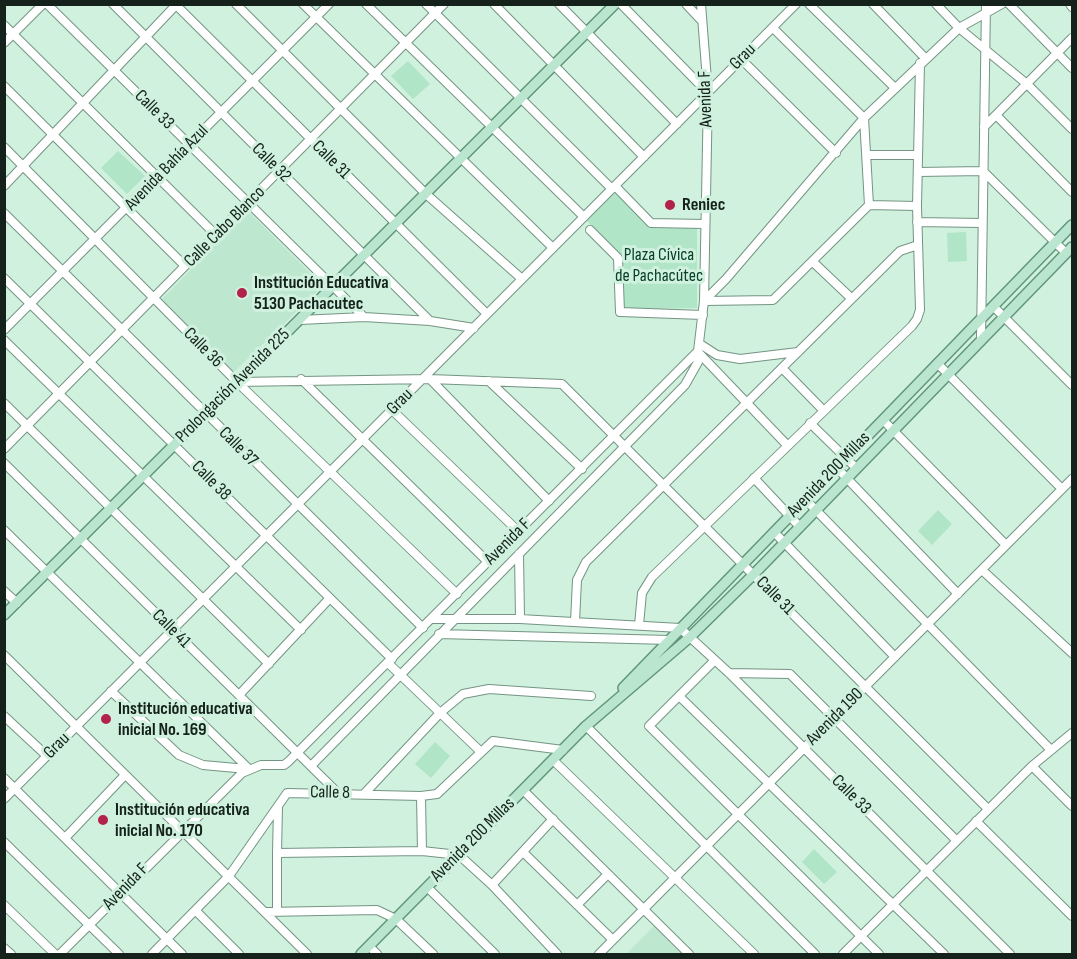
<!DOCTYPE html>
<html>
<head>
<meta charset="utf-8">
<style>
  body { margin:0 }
  #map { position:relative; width:1077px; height:959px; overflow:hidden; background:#cff1de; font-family:"Sofia Sans Condensed",sans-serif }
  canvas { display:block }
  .frame { position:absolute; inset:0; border:6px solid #15221b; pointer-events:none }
</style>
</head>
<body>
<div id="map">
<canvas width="1077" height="959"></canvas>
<div class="frame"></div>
</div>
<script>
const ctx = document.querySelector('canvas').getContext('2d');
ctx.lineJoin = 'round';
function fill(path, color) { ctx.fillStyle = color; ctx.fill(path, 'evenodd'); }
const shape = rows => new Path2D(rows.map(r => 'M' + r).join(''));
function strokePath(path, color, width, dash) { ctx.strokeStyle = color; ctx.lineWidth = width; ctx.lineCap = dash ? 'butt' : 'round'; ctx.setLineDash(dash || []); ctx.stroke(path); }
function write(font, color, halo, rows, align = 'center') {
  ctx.font = font + ' "Sofia Sans Condensed",sans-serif'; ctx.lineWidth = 6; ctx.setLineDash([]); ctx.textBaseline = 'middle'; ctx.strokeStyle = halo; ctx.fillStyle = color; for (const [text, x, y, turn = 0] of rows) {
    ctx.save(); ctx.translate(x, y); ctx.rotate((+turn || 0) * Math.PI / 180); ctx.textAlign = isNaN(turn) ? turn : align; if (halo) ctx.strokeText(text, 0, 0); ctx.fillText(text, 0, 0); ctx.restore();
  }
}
fill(shape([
  [248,211,323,286,234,372,161,300],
  [654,926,682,954,626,954]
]), '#bee7d0');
fill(shape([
  [408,61,430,84,413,99,391,76],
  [118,151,145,176,127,194,101,168],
  [615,189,651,225,697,226,697,308,621,309,620,254,585,219],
  [966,232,967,261,948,262,947,233],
  [938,510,952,524,932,545,918,531],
  [435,742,450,756,431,778,415,764],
  [814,849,837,872,824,884,802,862]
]), '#b0e5c8');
const minor = shape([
  [47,4,364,317],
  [113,4,430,321],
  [175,4,487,314],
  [236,4,426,194,522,279],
  [303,4,553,248],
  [366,4,584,217],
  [426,4,612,189],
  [494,4,644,157],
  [559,4,677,124],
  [621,4,708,93],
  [686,4,701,20],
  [809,4,895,88],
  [873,4,926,59],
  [936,4,959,28,1027,84,1072,129],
  [1009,4,1072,68],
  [1070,4,1072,7],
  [4,25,216,235],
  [4,43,43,4],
  [741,59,836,153],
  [4,86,185,266],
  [996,115,1072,192],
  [984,127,1072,38],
  [4,147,237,382,457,594],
  [868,155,918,155],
  [918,172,983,171,1066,253],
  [4,186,177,4],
  [615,186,651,223,705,224],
  [869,205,917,206],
  [4,213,423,628],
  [917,222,981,223],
  [590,230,618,258,620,312,703,315],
  [813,262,851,298],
  [4,278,392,659],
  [704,301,726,279,864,118,959,28,1002,4],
  [704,301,773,300,869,205,864,118,773,28],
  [994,307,1072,385],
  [300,320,364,317,430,321,474,328],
  [4,330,329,4],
  [981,339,986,4],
  [4,340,301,630],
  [700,344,717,355,740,359,798,352],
  [698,352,787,445],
  [938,364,1062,489],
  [782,368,823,410],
  [301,379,488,562],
  [430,379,549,501],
  [489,381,582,469],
  [237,382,430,379,562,384,988,809],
  [4,403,269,664],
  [392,410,518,531],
  [883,420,1006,545],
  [810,423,856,468],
  [4,449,444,4],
  [4,463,338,793],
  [836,467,958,594],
  [754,478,800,527],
  [805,499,1050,749],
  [4,530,249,769],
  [774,532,895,657],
  [519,554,520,619],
  [982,570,1072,653],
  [4,591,17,603],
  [432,619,520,619,680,628,729,673,1010,954],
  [575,622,577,580,586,562,900,251,918,245],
  [639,625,642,593,652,577,912,326,917,319,920,310,917,206,920,63],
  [439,634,669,640],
  [4,655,307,954],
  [714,661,649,726,879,954],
  [388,663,481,752],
  [729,673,790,674,956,840],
  [111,691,179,755,203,765,247,769],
  [240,694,329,599],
  [679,696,944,954],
  [4,716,47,756],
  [586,726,815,954],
  [553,760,754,954],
  [311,766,685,385,698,362,698,351],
  [1032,766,1072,806],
  [4,778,182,954],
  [523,790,689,954],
  [364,794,440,713,463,694,489,689,591,696],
  [421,796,422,851],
  [4,799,796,4],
  [278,807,277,853,422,851,459,855,492,885,557,954],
  [976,821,1072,916],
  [66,837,125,775],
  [4,842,119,954],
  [523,852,613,940],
  [277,853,277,912],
  [492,885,553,819],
  [427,887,495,954],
  [4,905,55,954],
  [577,905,608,874],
  [196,911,239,954],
  [265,912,377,910,396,919,433,954],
  [369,946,377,954],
  [4,948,11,954],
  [60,954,242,773,261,765,284,765,288,762,698,351,704,301,708,93,701,4],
  [152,954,229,876,287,793,421,796,437,794,493,741,563,750],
  [599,954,1072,479],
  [843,954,1032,766,1072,733]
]);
const major = shape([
  [4,615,615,4],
  [623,688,1072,225],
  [361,954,586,726,689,638,754,574,1072,247]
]);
strokePath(minor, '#759483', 10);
strokePath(major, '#62967b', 12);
strokePath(minor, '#fff', 8);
strokePath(major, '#bae6cf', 9);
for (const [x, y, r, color] of [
  [670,205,6,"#b3224b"],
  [242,293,6,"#b3224b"],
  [106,719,6,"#b3224b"],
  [103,820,6,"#b3224b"]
]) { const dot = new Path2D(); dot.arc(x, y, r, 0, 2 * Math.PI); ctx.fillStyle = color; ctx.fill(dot); strokePath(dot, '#cff1de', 2); }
write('18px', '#15221b', '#cff1de', [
  ["Grau",743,57,-45],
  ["Avenida F",706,99,-92],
  ["Calle 33",154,110,45],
  ["Calle 31",331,160,45],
  ["Calle 32",271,163,45],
  ["Avenida Bahía Azul",167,168,-46],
  ["Calle Cabo Blanco",225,227,-45],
  ["Calle 36",203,348,45],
  ["Prolongación Avenida 225",233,386,-45],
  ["Grau",400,402,-45],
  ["Calle 37",238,447,45],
  ["Avenida 200 Millas",829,475,-46],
  ["Calle 38",211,481,45],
  ["Avenida F",508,542,-45],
  ["Calle 31",775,596,45],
  ["Calle 41",171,629,45],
  ["Avenida 190",835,717,-45],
  ["Grau",57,746,-45],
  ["Calle 8",330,793,1],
  ["Calle 33",851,795,45],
  ["Avenida 200 Millas",473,840,-45],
  ["Avenida F",126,887,-46]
]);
write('bold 18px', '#15221b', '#cff1de', [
  ["Reniec",682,205],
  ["Institución Educativa",254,283],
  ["5130 Pachacutec",254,304],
  ["Institución educativa",118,709],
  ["inicial No. 169",118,730],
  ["Institución educativa",115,810],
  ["inicial No. 170",115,831]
], 'left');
write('18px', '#09402a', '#cff1de', [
  ["Plaza Cívica",659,255],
  ["de Pachacútec",659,276]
]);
</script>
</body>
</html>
